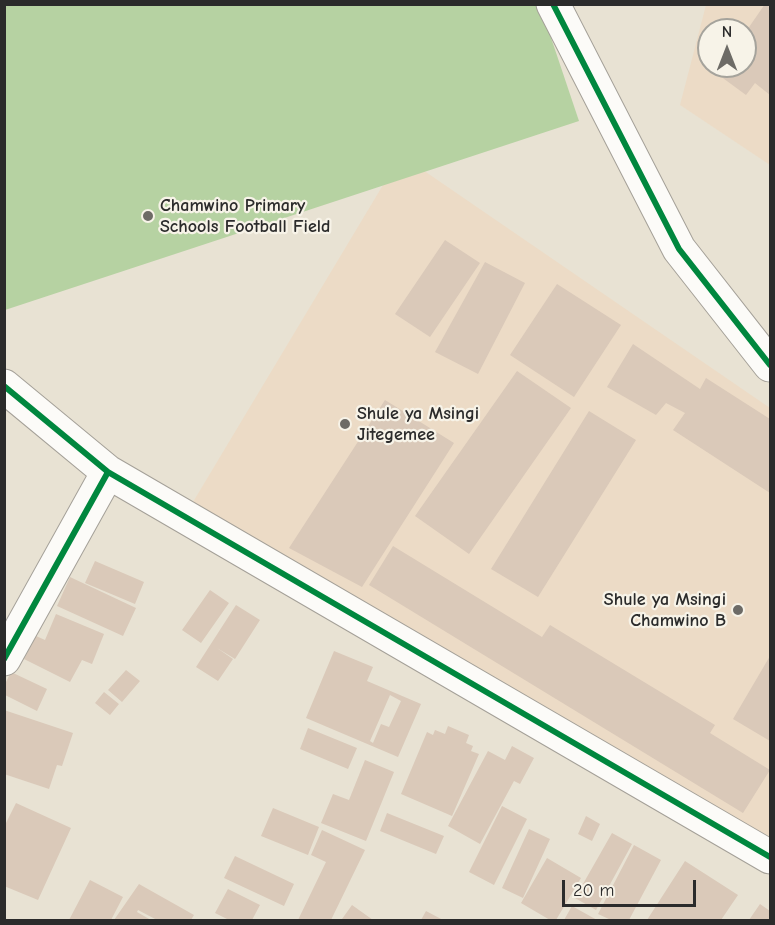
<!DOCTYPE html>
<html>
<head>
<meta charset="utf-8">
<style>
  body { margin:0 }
  #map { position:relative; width:775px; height:925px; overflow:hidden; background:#e8e2d3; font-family:"Comic Neue",sans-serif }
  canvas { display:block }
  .frame { position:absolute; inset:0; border:6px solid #2b2b2b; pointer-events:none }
  .north { position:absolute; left:697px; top:18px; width:60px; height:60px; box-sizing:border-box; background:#f7f3e8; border:2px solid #a5a39c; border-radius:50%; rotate:0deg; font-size:16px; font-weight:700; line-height:24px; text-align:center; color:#2b2b2b }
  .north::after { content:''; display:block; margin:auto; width:21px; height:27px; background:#6d6b66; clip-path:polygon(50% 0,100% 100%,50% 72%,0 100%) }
  .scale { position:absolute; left:562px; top:880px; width:134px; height:27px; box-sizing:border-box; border:3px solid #2b2b2b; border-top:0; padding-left:8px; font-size:18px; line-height:21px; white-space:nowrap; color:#2b2b2b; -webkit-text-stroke:4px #f7f3e8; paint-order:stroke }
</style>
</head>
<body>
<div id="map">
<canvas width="775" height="925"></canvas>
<div class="frame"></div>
<div class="north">N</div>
<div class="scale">20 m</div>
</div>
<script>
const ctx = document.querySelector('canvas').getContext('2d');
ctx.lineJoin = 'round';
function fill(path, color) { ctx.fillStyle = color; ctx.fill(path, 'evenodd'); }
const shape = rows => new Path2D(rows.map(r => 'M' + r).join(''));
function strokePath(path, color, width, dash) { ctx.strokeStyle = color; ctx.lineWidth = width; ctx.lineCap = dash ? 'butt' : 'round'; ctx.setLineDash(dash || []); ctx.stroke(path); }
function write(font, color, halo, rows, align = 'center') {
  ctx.font = font + ' "Comic Neue",sans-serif'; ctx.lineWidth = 4.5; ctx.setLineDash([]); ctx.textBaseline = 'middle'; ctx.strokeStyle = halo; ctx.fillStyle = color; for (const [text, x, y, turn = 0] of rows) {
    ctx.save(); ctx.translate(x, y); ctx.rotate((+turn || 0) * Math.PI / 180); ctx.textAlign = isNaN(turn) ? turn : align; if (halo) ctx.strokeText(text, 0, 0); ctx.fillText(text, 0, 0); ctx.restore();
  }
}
fill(shape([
  [706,5,770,5,770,165,680,105],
  [709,30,745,30,745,66,709,66],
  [401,155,770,408,770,837,187,512]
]), '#ecdbc6');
fill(shape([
  [4,5,540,5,579,121,5,310]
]), '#b6d2a2');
fill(shape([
  [765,4,770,4,770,95,755,83,746,95,716,73,721,66,745,66,745,33],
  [445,240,480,263,430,337,395,314],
  [485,262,525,283,478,374,435,352],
  [557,284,621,325,574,397,510,355],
  [633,344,700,389,706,378,770,419,770,493,673,430,685,413,666,403,656,415,607,387],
  [517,371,571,408,469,554,415,516],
  [385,400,454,443,362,587,289,548],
  [589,411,636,440,538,597,491,569],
  [393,546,542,637,550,625,715,725,710,733,770,770,743,813,369,585],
  [95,561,144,582,135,604,85,583],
  [70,577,136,608,123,636,57,606],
  [210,590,229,603,201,643,182,630],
  [236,605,260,620,235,659,217,648,233,659,218,681,196,667],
  [56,614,104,634,92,664,82,660,70,682,24,659,36,636,45,640],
  [334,651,373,667,367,681,421,704,398,757,306,718],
  [390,695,401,701,389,727,381,724,373,743,370,741],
  [770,656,770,741,733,719],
  [126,670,140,681,122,702,108,690],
  [11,672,47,689,37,711,5,695,5,684],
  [104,692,119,704,110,715,95,703],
  [4,710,73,733,62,766,57,765,49,789,4,774],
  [448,726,469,735,466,743,473,746,471,751,479,754,452,816,401,794,427,732,433,735,435,730,445,734],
  [308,728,357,748,348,769,300,749],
  [512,746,534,758,520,784,514,781,480,844,448,826,488,751,505,760],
  [365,760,394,772,366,841,321,823,333,794,349,800],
  [16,803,71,828,38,900,4,886,4,827],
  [502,806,527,819,494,885,469,872],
  [273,808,319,827,308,855,261,836],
  [387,813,444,836,436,854,380,831],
  [586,816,600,824,592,841,578,834],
  [529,829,550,839,523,898,502,888],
  [322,830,365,850,331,920,298,920,326,862,311,855],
  [612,833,632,844,596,910,575,898],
  [634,845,661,860,629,920,611,920,598,914],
  [235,856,294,884,284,906,224,878],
  [547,858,581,878,556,920,550,920,521,903],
  [685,861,738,895,721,920,647,920],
  [90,880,123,897,111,920,69,920],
  [139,884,194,915,191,920,157,920,138,910,137,912,151,920,114,920],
  [228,889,260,905,252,920,229,920,215,913],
  [760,904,770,911,770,920,749,920],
  [352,905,373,920,344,920,342,919],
  [572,906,597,920,564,920],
  [426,911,443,920,421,920]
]), '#dac9b9');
const street = shape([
  [553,4,679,249,770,365],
  [4,386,108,472,770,857],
  [4,659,108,472]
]);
strokePath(street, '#a4a098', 35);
strokePath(street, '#fcfbf8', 33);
strokePath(shape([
  [553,4,679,249,770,365],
  [4,386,108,472,770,857],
  [4,659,108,472]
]), '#00873e', 6);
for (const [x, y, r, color] of [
  [148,216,6,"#6d6b66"],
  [345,424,6,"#6d6b66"],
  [738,610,6,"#6d6b66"]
]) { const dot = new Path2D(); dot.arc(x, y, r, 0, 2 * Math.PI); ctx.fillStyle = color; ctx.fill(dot); strokePath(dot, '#f7f3e8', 2); }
write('bold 18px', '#2b2b2b', '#f7f3e8', [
  ["Chamwino Primary",160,206],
  ["Schools Football Field",160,227],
  ["Shule ya Msingi",357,414],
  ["Jitegemee",357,435],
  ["Shule ya Msingi",726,600,"right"],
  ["Chamwino B",726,621,"right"]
], 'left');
</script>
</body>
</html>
